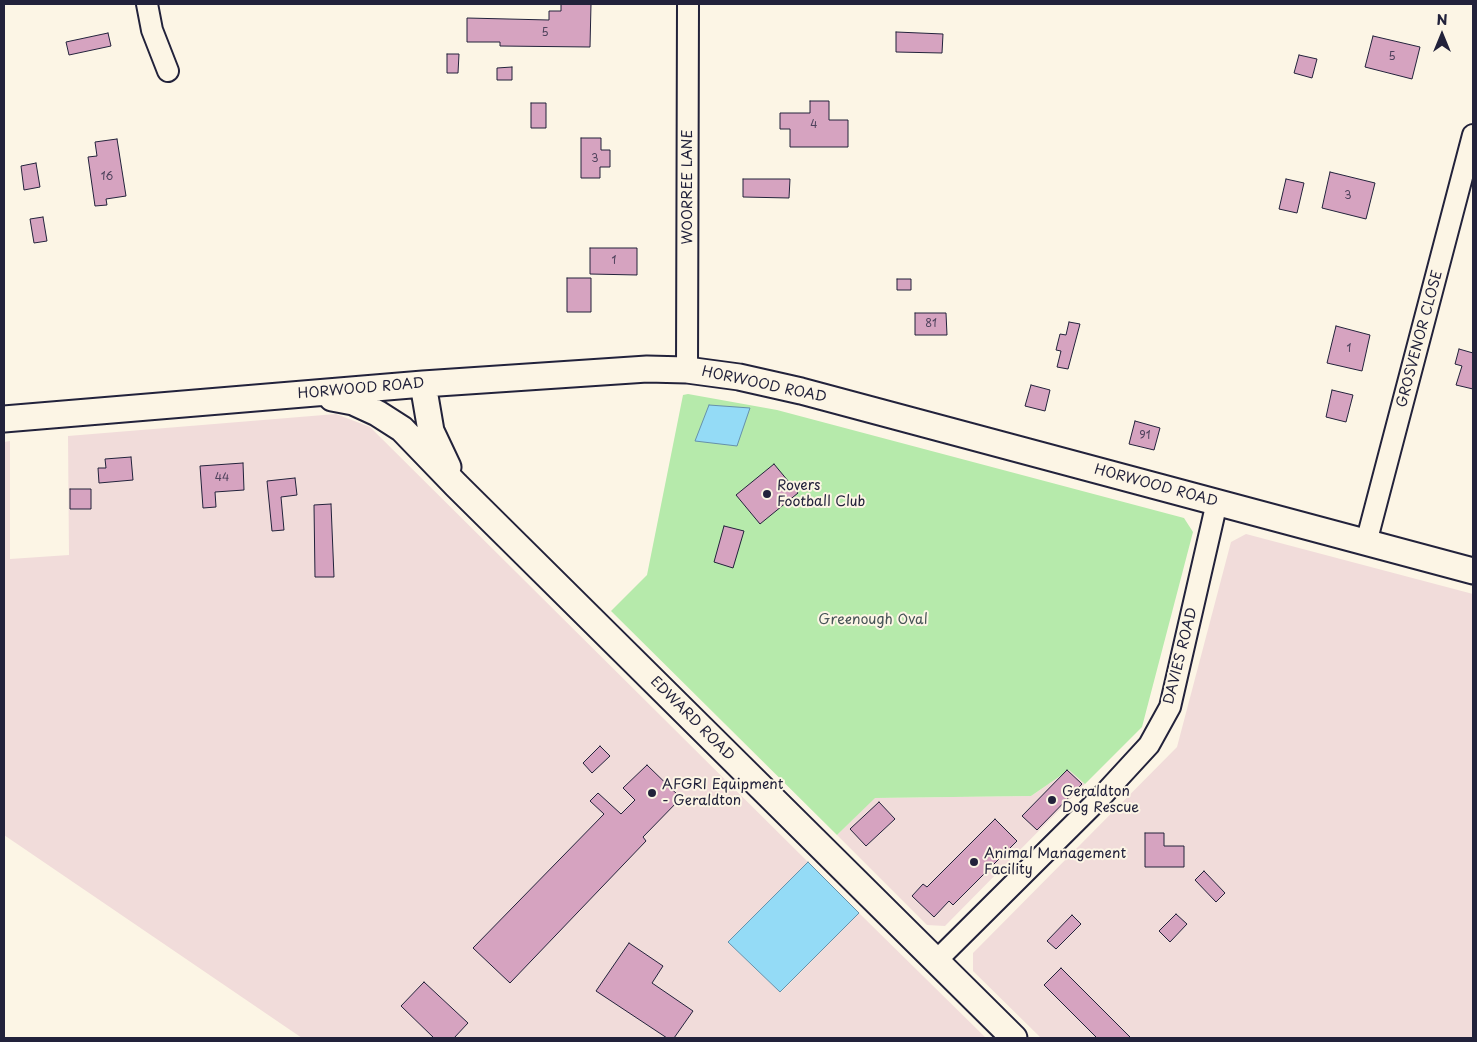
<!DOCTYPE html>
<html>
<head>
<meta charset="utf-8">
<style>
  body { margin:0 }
  #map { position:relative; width:1477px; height:1042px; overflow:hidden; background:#fcf5e5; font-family:"Playpen Sans",sans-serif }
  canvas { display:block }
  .frame { position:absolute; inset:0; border:5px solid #22223b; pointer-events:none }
  .north { position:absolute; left:1417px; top:10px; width:50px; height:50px; -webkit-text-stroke:4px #fcf5e5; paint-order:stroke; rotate:0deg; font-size:14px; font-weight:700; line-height:20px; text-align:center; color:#22223b }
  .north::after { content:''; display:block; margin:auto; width:18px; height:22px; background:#22223b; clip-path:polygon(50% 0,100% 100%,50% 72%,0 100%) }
</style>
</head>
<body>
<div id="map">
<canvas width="1477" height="1042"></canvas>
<div class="frame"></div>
<div class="north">N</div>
</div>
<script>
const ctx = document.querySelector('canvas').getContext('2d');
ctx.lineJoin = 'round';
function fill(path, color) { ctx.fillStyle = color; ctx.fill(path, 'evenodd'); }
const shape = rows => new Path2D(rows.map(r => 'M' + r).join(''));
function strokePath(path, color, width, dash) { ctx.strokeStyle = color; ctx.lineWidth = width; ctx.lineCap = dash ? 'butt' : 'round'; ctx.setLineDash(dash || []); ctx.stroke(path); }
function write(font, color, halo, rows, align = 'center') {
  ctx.font = font + ' "Playpen Sans",sans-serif'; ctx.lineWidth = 4; ctx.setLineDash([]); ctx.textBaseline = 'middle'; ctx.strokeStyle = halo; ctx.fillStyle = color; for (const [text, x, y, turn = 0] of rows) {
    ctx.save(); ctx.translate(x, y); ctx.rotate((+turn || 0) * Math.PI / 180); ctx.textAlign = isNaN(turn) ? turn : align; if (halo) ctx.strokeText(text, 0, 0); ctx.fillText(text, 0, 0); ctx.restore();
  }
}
fill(shape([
  [336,414,370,427,808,862,729,942,781,992,859,913,986,1038,302,1038,4,835,4,442,10,441,10,559,69,555,68,436],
  [1246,534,1473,594,1473,1038,1041,1038,973,971,973,953,1177,747,1231,542],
  [1069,770,1085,784,945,926,927,925,837,835,874,798,1031,796]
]), '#f1dcda');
fill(shape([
  [688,394,777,410,1184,518,1193,532,1142,727,1085,784,1069,770,1031,796,875,798,837,835,611,611,647,575,683,395]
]), '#b6eaab');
const water = shape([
  [709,405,750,408,737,446,695,441,709,405],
  [808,862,859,913,780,992,728,942,808,862]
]);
fill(water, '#94dbf6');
strokePath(water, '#6691ab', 1);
const building = shape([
  [561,4,591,4,590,47,500,46,500,42,467,42,467,18,549,20,549,11,561,11,561,4],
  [896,32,943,34,942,53,896,52,896,32],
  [108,33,111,46,69,55,66,42,108,33],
  [1373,36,1420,47,1412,79,1365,67,1373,36],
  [447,54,459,54,458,73,447,73,447,54],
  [1299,55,1317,59,1312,78,1294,73,1299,55],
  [512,67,512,80,497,80,497,68,512,67],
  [810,101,829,101,829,120,848,120,848,147,790,147,790,129,780,129,780,113,810,113,810,101],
  [531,103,546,103,546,128,531,128,531,103],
  [581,138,601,138,601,150,610,150,610,167,600,167,600,178,581,178,581,138],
  [117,139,126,196,106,199,107,205,95,206,88,157,97,156,95,142,117,139],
  [36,163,40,187,24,190,21,166,36,163],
  [1330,172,1375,183,1366,219,1322,208,1330,172],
  [743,179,790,179,789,198,743,197,743,179],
  [1286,179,1304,183,1297,213,1279,209,1286,179],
  [43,217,47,241,34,243,30,219,43,217],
  [590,248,637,248,637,275,590,274,590,248],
  [567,278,591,278,591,312,567,312,567,278],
  [897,279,911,279,911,290,897,290,897,279],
  [915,313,946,313,947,335,915,335,915,313],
  [1069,322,1080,324,1068,369,1057,367,1061,351,1056,350,1060,334,1066,335,1069,322],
  [1336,326,1370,335,1362,371,1327,363,1336,326],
  [1459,349,1473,353,1473,389,1456,385,1462,366,1455,364,1459,349],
  [1031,385,1050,390,1045,411,1025,406,1031,385],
  [1332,390,1353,395,1346,422,1326,417,1332,390],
  [1135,421,1160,428,1154,450,1129,444,1135,421],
  [131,457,133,480,99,483,98,468,106,468,105,459,131,457],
  [243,463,244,490,215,492,216,507,203,508,200,466,243,463],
  [774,464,798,493,760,524,736,495,774,464],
  [295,478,297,495,281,497,284,530,272,531,267,481,295,478],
  [70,489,91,489,91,509,70,509,70,489],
  [331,504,334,577,315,577,314,505,331,504],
  [724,526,744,531,733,568,714,562,724,526],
  [600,746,610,756,592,773,583,763,600,746],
  [647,765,681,798,643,837,646,841,510,983,473,948,604,814,590,801,598,793,621,814,635,800,623,788,647,765],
  [1067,770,1082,784,1037,830,1022,816,1067,770],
  [879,802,895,819,866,846,850,829,879,802],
  [995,819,1017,841,953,905,949,901,934,917,912,896,923,884,927,887,995,819],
  [1145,833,1164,833,1164,846,1184,846,1184,867,1145,867,1145,833],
  [1204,871,1225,893,1216,902,1195,880,1204,871],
  [1176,914,1187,924,1170,942,1159,931,1176,914],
  [1072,915,1081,924,1056,949,1047,941,1072,915],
  [629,943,663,966,652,983,693,1011,674,1038,667,1038,596,991,629,943],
  [1061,968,1131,1038,1097,1038,1044,985,1061,968],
  [424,982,468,1023,454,1038,434,1038,401,1006,424,982]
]);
fill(building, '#d6a3c0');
strokePath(building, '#22223b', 1);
const minor = shape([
  [147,4,152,30,168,71],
  [687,370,688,4],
  [1366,543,1473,135],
  [936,961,1103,795,1149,745,1170,707,1217,502]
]);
const major = shape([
  [423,384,431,431,448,467],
  [332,398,353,402,377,413,402,429,456,485,1014,1038],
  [4,419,423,384,647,369,687,370,739,377,801,391,1473,571]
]);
strokePath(minor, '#22223b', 24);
strokePath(major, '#22223b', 29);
strokePath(minor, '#fcf5e5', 20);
strokePath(major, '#fcf5e5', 25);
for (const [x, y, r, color] of [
  [767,494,5,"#22223b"],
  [652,793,5,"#22223b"],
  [1052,800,5,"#22223b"],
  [974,862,5,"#22223b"]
]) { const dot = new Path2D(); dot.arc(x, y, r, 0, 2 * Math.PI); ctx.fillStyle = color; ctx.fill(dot); strokePath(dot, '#fcf5e5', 2); }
write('11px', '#4f425c', null, [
  ["5",545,33],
  ["5",1392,57],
  ["4",814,125],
  ["3",595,159],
  ["16",107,177],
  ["3",1348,196],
  ["1",614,261],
  ["81",931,324],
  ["1",1349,349],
  ["91",1145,436],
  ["44",222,478]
]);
write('14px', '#22223b', '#fcf5e5', [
  ["WOORREE LANE",688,187,-90],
  ["GROSVENOR CLOSE",1420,339,-75],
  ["HORWOOD ROAD",764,385,12],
  ["HORWOOD ROAD",361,389,-5],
  ["HORWOOD ROAD",1156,486,15],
  ["DAVIES ROAD",1181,656,-76],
  ["EDWARD ROAD",692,719,45]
]);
write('14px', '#22223b', '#fcf5e5', [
  ["Rovers",777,486],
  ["Football Club",777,502],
  ["AFGRI Equipment",662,785],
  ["- Geraldton",662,801],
  ["Geraldton",1062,792],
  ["Dog Rescue",1062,808],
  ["Animal Management",984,854],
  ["Facility",984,870]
], 'left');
write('14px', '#475457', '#fcf5e5', [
  ["Greenough Oval",873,620]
]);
</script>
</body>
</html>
